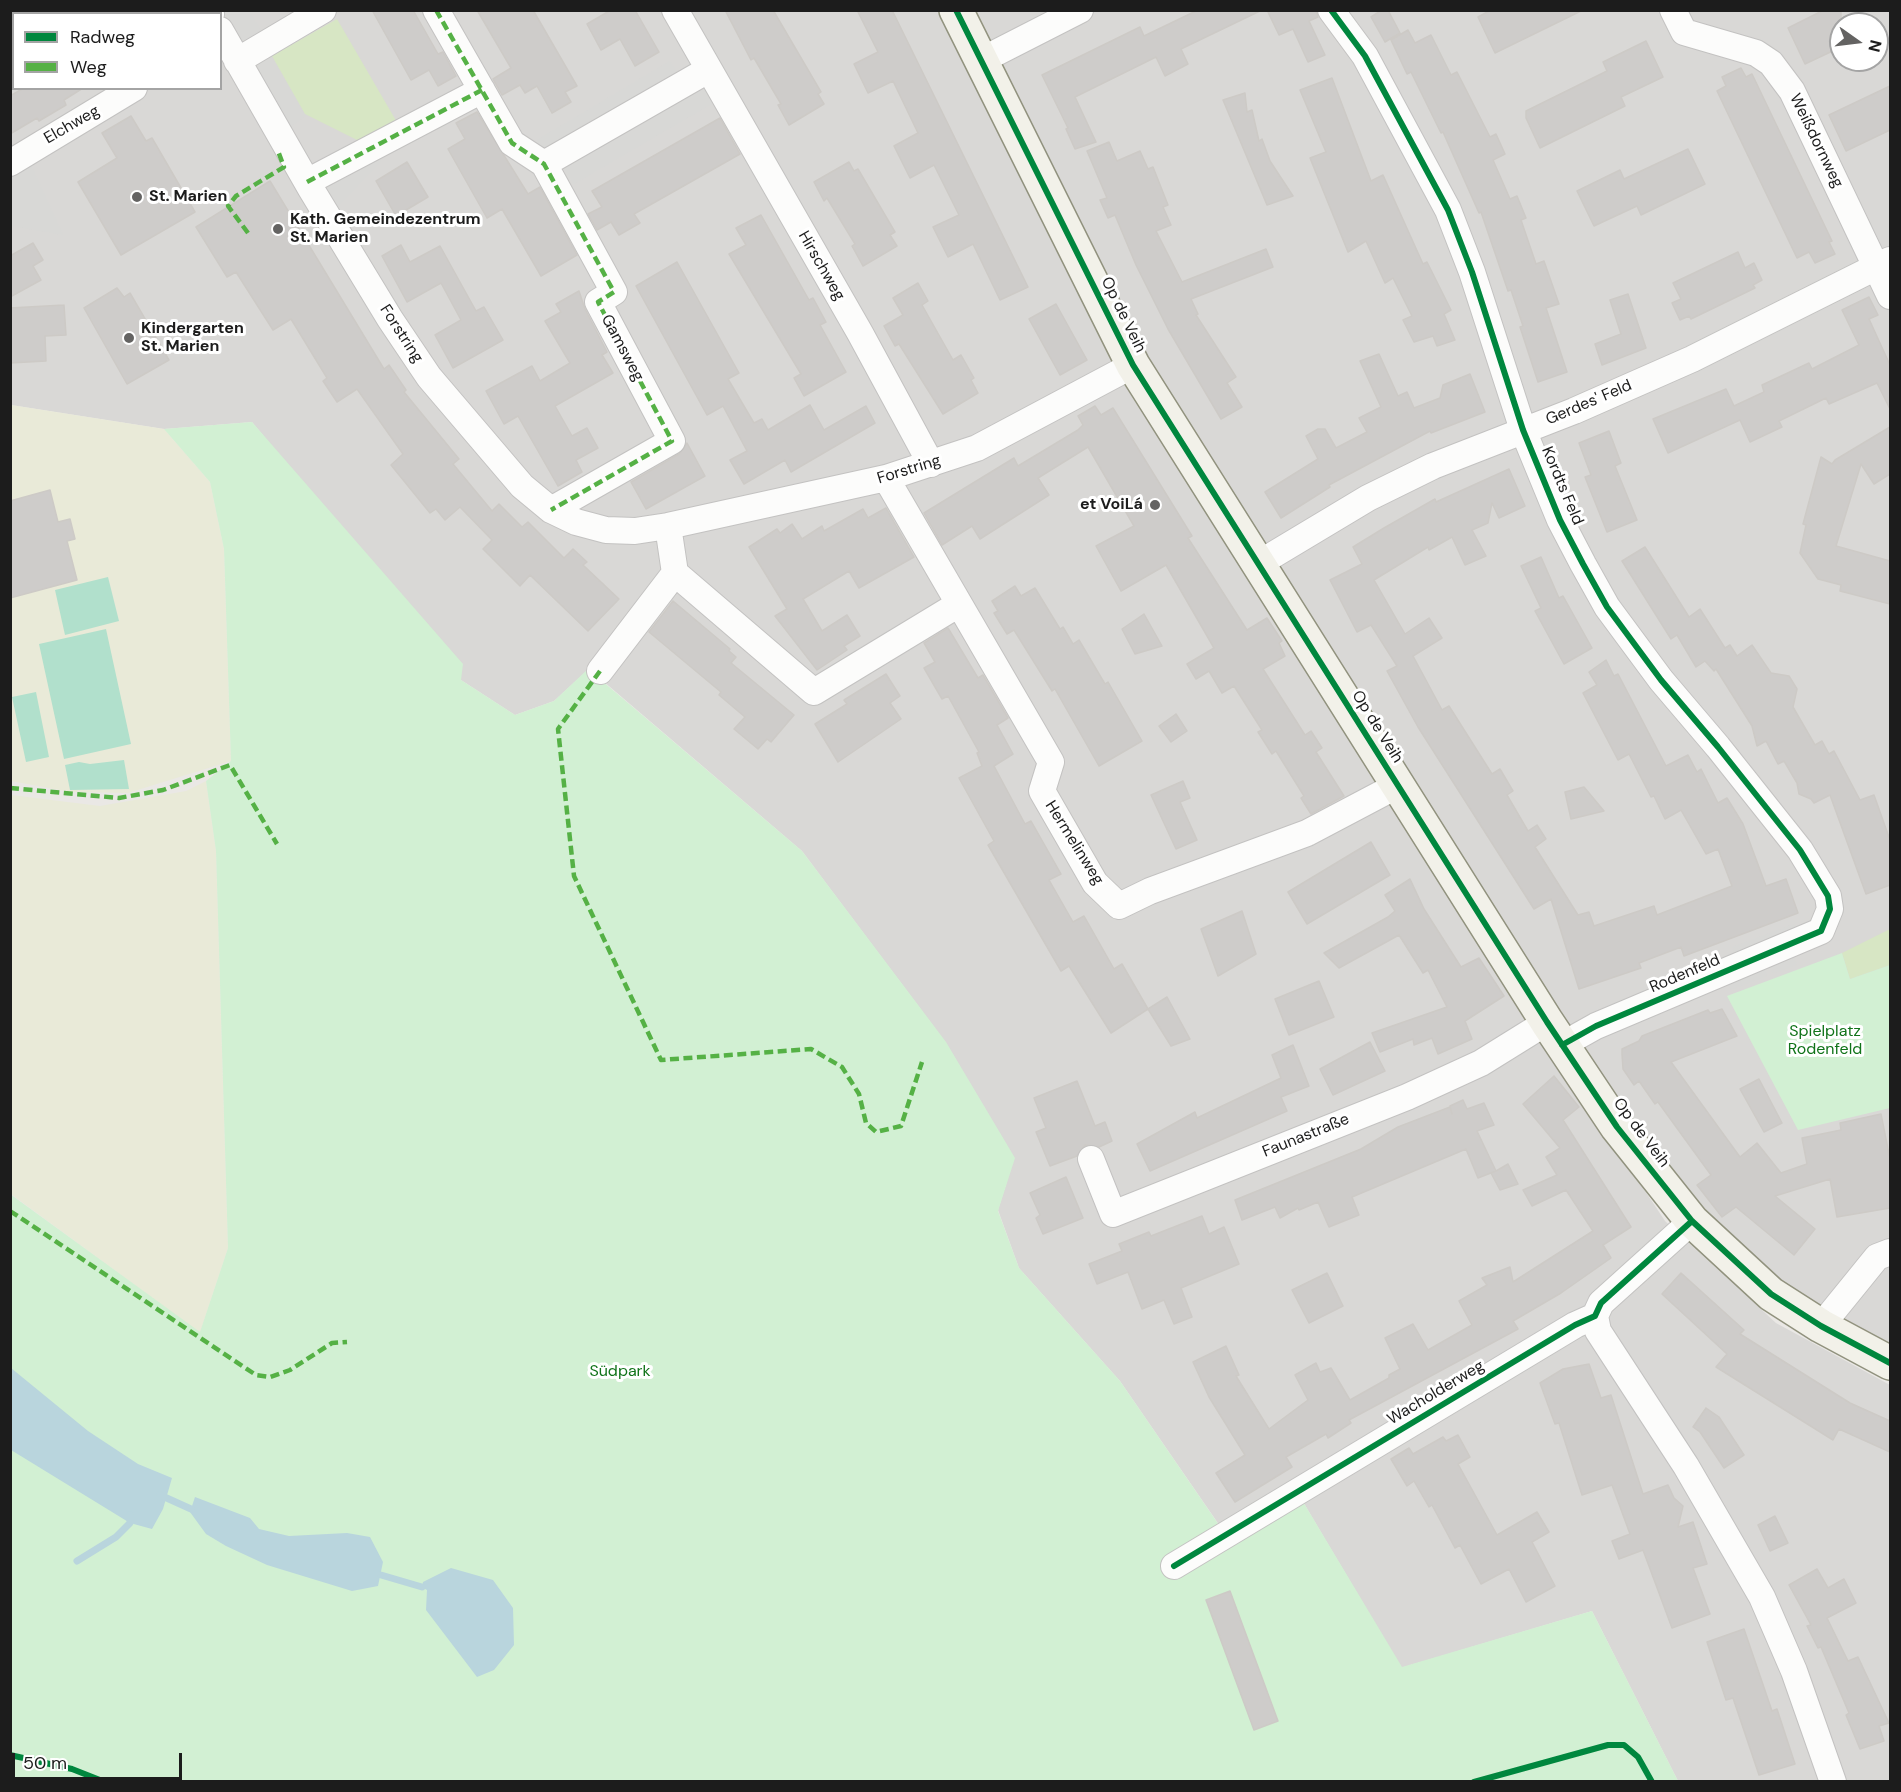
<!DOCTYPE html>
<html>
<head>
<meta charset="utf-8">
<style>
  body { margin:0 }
  #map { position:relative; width:1901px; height:1792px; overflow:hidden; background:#eae8e5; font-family:"DM Sans",sans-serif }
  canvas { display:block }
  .frame { position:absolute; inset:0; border:12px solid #1c1c1c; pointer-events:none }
  .legend { position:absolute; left:12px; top:12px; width:210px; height:78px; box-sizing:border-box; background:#fff; border:2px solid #a4a4a4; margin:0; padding:8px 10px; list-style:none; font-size:18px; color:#1c1c1c }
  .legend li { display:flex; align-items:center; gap:12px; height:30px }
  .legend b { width:30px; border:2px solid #a4a4a4 }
  .north { position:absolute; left:1829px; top:12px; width:60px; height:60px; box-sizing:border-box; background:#fff; border:2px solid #a4a4a4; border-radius:50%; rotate:104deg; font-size:16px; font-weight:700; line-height:24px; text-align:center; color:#1c1c1c }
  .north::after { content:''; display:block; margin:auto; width:21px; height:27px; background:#646362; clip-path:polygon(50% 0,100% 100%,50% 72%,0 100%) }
  .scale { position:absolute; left:12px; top:1753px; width:170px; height:27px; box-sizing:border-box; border:3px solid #1c1c1c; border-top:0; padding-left:8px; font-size:18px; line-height:21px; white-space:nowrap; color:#1c1c1c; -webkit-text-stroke:4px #fff; paint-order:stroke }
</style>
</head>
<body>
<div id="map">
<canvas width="1901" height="1792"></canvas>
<div class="frame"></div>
<ul class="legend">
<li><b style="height:8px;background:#00873e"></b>Radweg</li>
<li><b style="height:8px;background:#55b145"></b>Weg</li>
</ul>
<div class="north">N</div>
<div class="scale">50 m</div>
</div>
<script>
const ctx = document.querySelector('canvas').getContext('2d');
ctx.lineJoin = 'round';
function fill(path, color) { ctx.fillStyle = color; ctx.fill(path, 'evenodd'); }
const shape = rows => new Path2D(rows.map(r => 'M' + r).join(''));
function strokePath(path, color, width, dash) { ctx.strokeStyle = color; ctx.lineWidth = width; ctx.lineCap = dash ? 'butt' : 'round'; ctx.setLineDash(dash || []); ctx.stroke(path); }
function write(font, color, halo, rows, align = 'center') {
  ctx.font = font + ' "DM Sans",sans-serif'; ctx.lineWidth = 6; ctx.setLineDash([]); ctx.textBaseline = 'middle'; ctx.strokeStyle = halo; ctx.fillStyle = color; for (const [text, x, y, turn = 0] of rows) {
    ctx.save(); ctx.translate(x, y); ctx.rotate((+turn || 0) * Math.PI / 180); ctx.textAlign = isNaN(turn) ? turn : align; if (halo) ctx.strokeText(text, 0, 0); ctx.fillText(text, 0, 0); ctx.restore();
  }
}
fill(shape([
  [11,11,945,11,1132,397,1531,1019,1665,1221,1776,1323,1890,1385,1890,1781,1678,1781,1592,1611,1401,1668,1302,1500,1233,1545,1120,1381,1019,1268,998,1210,1014,1158,945,1042,802,851,589,669,554,701,515,715,461,680,252,422,164,429,11,405],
  [14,14,220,14,220,88,14,88],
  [970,11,1890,11,1890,1347,1843,1322,1777,1278,1701,1213,1627,1121,1144,362],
  [1841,24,1877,24,1877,60,1841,60]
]), '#d9d8d6');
fill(shape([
  [223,11,249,11,263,34,243,44],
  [272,56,307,115,287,129,251,68],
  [670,61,680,78,548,157,537,140],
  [706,83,717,101,574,184,563,166],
  [377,152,382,160,337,207,322,183],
  [30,163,63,235,11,226,10,175],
  [1794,924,1797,932,1735,955,1732,947],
  [1794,956,1797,965,1773,974,1769,965],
  [1763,966,1767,976,1731,990,1727,980]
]), '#d8d8d6');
fill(shape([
  [11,405,164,429,210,482,224,549,231,761,128,793,70,792,11,781],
  [206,781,216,851,228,1248,200,1333,11,1194,11,795,100,806,186,791]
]), '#e9ead8');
fill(shape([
  [337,19,398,124,365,144,305,114,272,56],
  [1890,929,1890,965,1850,979,1842,953]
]), '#d7e6c4');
fill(shape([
  [252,422,463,664,461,680,515,715,554,701,588,669,802,851,946,1042,1015,1158,998,1211,1019,1268,1120,1381,1232,1544,1302,1500,1402,1667,1592,1611,1678,1781,11,1781,10,1194,200,1332,228,1248,216,851,206,781,231,761,224,549,210,482,164,429],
  [1842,953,1850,979,1890,965,1890,1108,1798,1130,1727,996]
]), '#d2f0d3');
fill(shape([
  [108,577,119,621,65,635,55,590],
  [106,629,131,744,64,759,39,644],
  [36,692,49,757,26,762,12,697],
  [124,760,129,789,70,790,65,765,79,762,90,764]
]), '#b1e0cc');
fill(shape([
  [11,1368,88,1431,138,1464,172,1478,163,1509,152,1529,130,1523,11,1450],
  [195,1497,250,1518,259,1529,289,1536,347,1533,370,1537,383,1562,378,1586,352,1591,267,1565,226,1546,206,1534,190,1512],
  [451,1568,493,1580,513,1608,514,1645,494,1670,477,1677,426,1610,427,1590,422,1587,423,1582]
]), '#b9d5dd');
strokePath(shape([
  [160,1495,191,1509],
  [77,1561,116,1537,130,1523,130,1515],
  [381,1575,422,1587]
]), '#b9d5dd', 7);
const building = shape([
  [372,10,413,10,438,54,443,52,456,76,438,86,429,70,411,80,372,10],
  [477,10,533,10,577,86,565,92,571,102,552,113,537,86,525,93,520,85,502,95,493,79,511,68,477,10],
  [611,10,635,10,659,52,635,66,620,39,601,50,587,24,611,10],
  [725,10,773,10,821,92,818,94,824,104,789,125,778,105,781,104,754,58,751,60,725,10],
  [857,10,892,10,1028,287,1000,300,973,244,948,257,933,227,959,215,934,165,910,178,894,146,918,133,893,81,868,93,854,64,878,52,857,10],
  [1198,10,1262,10,1181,49,1188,64,1165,76,1156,57,1075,97,1096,142,1075,149,1066,129,1068,128,1042,75,1140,27,1144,36,1198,10],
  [1267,10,1316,10,1318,17,1309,21,1325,55,1308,62,1293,29,1279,35,1267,10],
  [1382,10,1388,10,1400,33,1385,42,1371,17,1382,10],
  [1491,10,1583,10,1495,53,1478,17,1491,10],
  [1824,10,1841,10,1841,47,1805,64,1788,28,1824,10],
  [1408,30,1415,43,1431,35,1451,75,1457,72,1490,137,1496,134,1505,154,1493,160,1510,199,1517,196,1526,218,1521,220,1536,264,1544,261,1559,304,1546,308,1567,372,1538,382,1520,327,1523,326,1511,290,1508,291,1481,212,1479,213,1443,132,1441,133,1411,72,1407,74,1391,40,1408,30],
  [1646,41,1663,77,1621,97,1625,106,1540,148,1526,118,1526,111,1607,71,1603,62,1646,41],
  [1741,68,1746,77,1752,74,1832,241,1829,242,1835,254,1815,263,1809,252,1797,258,1717,91,1726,86,1722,77,1741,68],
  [1332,78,1371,181,1383,175,1423,264,1427,262,1451,310,1444,314,1455,340,1437,346,1433,336,1414,342,1403,320,1412,316,1393,278,1385,283,1366,241,1348,252,1310,158,1326,152,1300,90,1332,78],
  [1890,86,1890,130,1846,151,1829,115,1890,86],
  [24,88,83,88,64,100,66,105,39,121,37,118,10,134,10,96,24,88],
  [1245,93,1247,112,1252,110,1259,141,1262,139,1270,161,1293,196,1267,205,1223,100,1245,93],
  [477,112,528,194,540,187,577,255,541,276,502,209,487,218,448,149,465,139,456,123,477,112],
  [131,116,146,141,152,138,195,212,121,255,78,182,117,158,102,133,131,116],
  [720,118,740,154,634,214,640,223,619,235,611,222,597,230,588,214,602,207,592,191,720,118],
  [1109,142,1117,161,1140,151,1148,169,1153,167,1168,205,1163,207,1171,225,1156,231,1182,282,1266,249,1273,267,1191,299,1198,314,1196,315,1236,377,1227,383,1242,407,1221,419,1168,329,1136,265,1115,215,1108,218,1100,200,1107,198,1087,151,1109,142],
  [1688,149,1705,184,1641,215,1637,206,1594,226,1577,191,1620,170,1624,179,1688,149],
  [407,162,428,197,396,216,376,181,407,162],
  [849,162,854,171,858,169,895,232,890,235,897,246,863,266,852,246,855,244,827,198,824,201,814,182,849,162],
  [270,181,384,369,389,365,406,390,404,392,459,459,453,464,492,511,499,504,522,527,528,522,564,558,573,549,587,562,583,565,619,599,588,631,530,575,520,586,483,549,492,540,460,507,445,520,436,509,430,513,391,465,403,454,357,389,337,402,323,381,327,378,291,319,273,330,236,272,227,277,196,227,270,181],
  [761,215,809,300,813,298,826,322,820,325,846,372,804,396,794,378,801,374,729,254,746,245,736,228,761,215],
  [33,243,43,260,33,266,41,280,10,297,10,256,33,243],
  [401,245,410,262,440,246,476,311,484,307,503,340,453,368,435,335,461,320,441,283,407,302,382,256,401,245],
  [1738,252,1745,268,1754,263,1762,280,1753,285,1755,288,1691,319,1689,316,1680,320,1672,303,1681,299,1673,283,1738,252],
  [677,262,739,373,728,379,754,423,762,419,768,430,810,405,824,430,866,406,875,423,791,472,785,460,744,484,730,460,747,451,723,406,707,415,636,286,677,262],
  [918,283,928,301,922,305,953,360,961,355,974,378,971,380,978,393,943,414,899,344,895,346,884,326,903,315,893,298,918,283],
  [117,288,124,297,130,293,169,360,127,384,84,308,117,288],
  [579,291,585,309,607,352,602,355,613,373,555,406,572,436,587,428,598,448,576,460,582,472,558,486,518,416,504,424,486,391,532,366,540,381,570,363,545,321,561,312,556,304,579,291],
  [1628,294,1646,348,1602,365,1595,344,1621,334,1610,300,1628,294],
  [1869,297,1878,315,1869,319,1890,365,1890,409,1877,383,1829,404,1826,398,1779,421,1782,427,1750,442,1740,420,1668,453,1653,419,1726,389,1734,406,1764,392,1762,385,1809,363,1812,369,1859,345,1842,310,1869,297],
  [1056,304,1087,360,1060,375,1029,319,1056,304],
  [64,305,66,335,45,336,46,361,10,363,10,308,64,305],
  [1379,354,1398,396,1407,392,1414,408,1440,398,1443,385,1470,374,1485,412,1431,433,1430,431,1329,485,1330,487,1281,518,1265,492,1318,459,1306,436,1318,429,1325,429,1336,448,1367,432,1359,418,1381,407,1360,361,1379,354],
  [1095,406,1101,415,1113,408,1192,536,1188,538,1247,630,1267,618,1282,641,1279,643,1285,656,1263,669,1305,735,1311,731,1322,748,1316,752,1344,796,1311,814,1301,798,1304,796,1276,751,1272,754,1258,732,1262,730,1234,686,1222,693,1209,671,1196,679,1187,664,1214,648,1166,565,1121,591,1096,546,1134,526,1088,447,1038,478,1049,495,980,539,972,526,942,545,924,513,1014,458,1018,466,1078,430,1083,425,1078,416,1095,406],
  [1890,427,1890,474,1874,484,1861,464,1836,546,1890,561,1890,604,1840,591,1841,585,1818,579,1800,553,1806,525,1803,524,1821,457,1832,464,1835,460,1890,427],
  [1609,431,1621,463,1615,466,1637,520,1607,532,1585,477,1591,475,1579,443,1609,431],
  [687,443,705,476,646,509,631,482,679,454,687,443],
  [1509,469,1525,506,1499,518,1492,503,1488,523,1472,530,1486,556,1465,565,1452,537,1429,550,1428,547,1374,580,1405,634,1429,618,1442,638,1413,656,1442,710,1449,706,1492,774,1500,769,1513,791,1507,795,1528,831,1537,825,1546,839,1535,847,1578,915,1589,912,1594,926,1654,906,1657,915,1732,886,1718,849,1706,854,1681,810,1665,819,1654,796,1651,797,1629,754,1618,760,1583,693,1597,685,1589,672,1606,660,1614,676,1618,674,1666,766,1688,755,1697,772,1701,769,1718,803,1727,798,1743,824,1766,886,1786,879,1798,913,1684,956,1681,947,1639,963,1641,968,1579,989,1551,899,1534,909,1418,727,1387,671,1397,666,1371,625,1357,632,1330,580,1362,564,1353,547,1384,528,1435,499,1436,502,1509,469],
  [50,490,58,522,70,519,75,539,67,541,77,580,10,598,10,501,50,490],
  [886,508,914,557,859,588,849,571,803,599,822,631,847,615,860,636,844,646,847,650,817,670,775,616,787,609,749,547,777,529,780,533,792,524,802,539,822,526,824,531,863,509,868,518,886,508],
  [1645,547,1689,617,1700,609,1725,648,1730,645,1737,656,1752,645,1771,673,1789,676,1797,689,1793,707,1815,745,1822,741,1829,754,1834,751,1860,800,1874,795,1890,840,1890,885,1866,894,1830,795,1814,803,1811,799,1799,794,1797,783,1784,761,1778,764,1766,741,1757,746,1752,726,1716,669,1714,671,1705,661,1696,667,1677,635,1671,639,1622,561,1645,547],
  [1541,557,1559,598,1563,596,1592,648,1564,664,1535,611,1541,608,1521,566,1541,557],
  [1015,586,1021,596,1035,588,1060,629,1063,627,1073,644,1079,640,1105,684,1108,682,1142,741,1099,766,1055,689,1052,691,1014,630,1007,634,994,613,998,611,992,601,1015,586],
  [673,601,730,649,729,651,736,657,731,663,794,715,771,742,767,739,758,749,734,729,745,717,719,695,721,692,649,632,673,601],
  [1144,614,1162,646,1135,654,1122,629,1144,614],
  [948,628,978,678,983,675,1008,718,997,725,1013,754,994,766,1025,824,1031,821,1061,874,1049,880,1073,922,1084,916,1114,969,1122,964,1148,1009,1111,1033,1069,966,1061,971,988,845,994,841,959,778,982,766,977,753,979,752,948,696,942,699,924,668,935,662,924,643,948,628],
  [886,674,900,696,890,703,901,719,838,762,815,724,847,704,844,700,886,674],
  [1176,714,1187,731,1171,742,1159,726,1176,714],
  [1183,781,1190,798,1180,802,1197,840,1176,849,1151,795,1183,781],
  [1584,787,1604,811,1571,819,1565,792,1584,787],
  [1371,842,1390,875,1307,924,1288,892,1371,842],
  [1410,879,1424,909,1461,967,1479,958,1504,996,1465,1021,1472,1039,1438,1054,1432,1038,1414,1045,1413,1039,1380,1052,1372,1033,1447,1007,1428,970,1423,973,1399,935,1339,968,1324,953,1388,917,1395,911,1385,895,1410,879],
  [1242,911,1256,954,1218,976,1201,929,1242,911],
  [1319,981,1334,1017,1289,1035,1275,999,1319,981],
  [1167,997,1190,1039,1171,1046,1148,1009,1167,997],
  [1722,1009,1737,1036,1671,1062,1740,1157,1757,1143,1781,1173,1807,1164,1802,1138,1841,1130,1840,1123,1881,1114,1890,1159,1890,1208,1837,1217,1830,1179,1775,1196,1815,1229,1794,1255,1736,1207,1722,1217,1697,1185,1711,1175,1658,1102,1655,1104,1639,1081,1634,1085,1623,1069,1622,1054,1622,1049,1639,1041,1642,1036,1708,1010,1710,1013,1722,1009],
  [1370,1042,1385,1071,1333,1095,1320,1069,1370,1042],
  [1293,1045,1309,1086,1281,1097,1287,1111,1150,1171,1137,1144,1195,1112,1197,1118,1281,1078,1272,1055,1293,1045],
  [1554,1076,1579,1107,1563,1120,1631,1227,1603,1245,1611,1258,1561,1293,1513,1321,1518,1329,1349,1420,1351,1423,1328,1438,1326,1434,1286,1457,1292,1467,1235,1502,1216,1473,1245,1455,1209,1397,1193,1362,1226,1346,1239,1375,1236,1376,1269,1429,1308,1400,1295,1375,1316,1363,1320,1372,1331,1368,1350,1400,1389,1378,1389,1375,1400,1369,1385,1338,1413,1324,1428,1350,1472,1325,1459,1301,1487,1285,1482,1278,1510,1267,1513,1282,1593,1231,1566,1190,1532,1206,1523,1190,1557,1175,1546,1157,1560,1148,1523,1104,1554,1076],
  [1759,1079,1782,1123,1764,1132,1740,1089,1759,1079],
  [1077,1081,1095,1126,1105,1122,1112,1141,1099,1147,1085,1145,1077,1156,1050,1166,1036,1132,1046,1128,1034,1098,1077,1081],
  [1463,1100,1467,1109,1484,1103,1494,1125,1477,1131,1496,1171,1508,1164,1518,1184,1500,1190,1491,1173,1496,1171,1478,1178,1466,1149,1352,1197,1359,1215,1329,1227,1318,1202,1299,1210,1298,1208,1280,1218,1275,1207,1242,1220,1235,1200,1361,1149,1398,1127,1450,1107,1452,1114,1450,1106,1463,1100],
  [1066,1177,1083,1218,1043,1234,1036,1218,1040,1215,1030,1193,1066,1177],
  [1202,1216,1209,1234,1224,1227,1239,1264,1181,1288,1192,1317,1174,1324,1164,1300,1142,1309,1128,1272,1097,1284,1089,1264,1122,1251,1119,1244,1149,1232,1151,1236,1202,1216],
  [1327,1273,1343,1306,1309,1323,1292,1290,1327,1273],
  [1681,1273,1744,1330,1740,1334,1850,1403,1890,1421,1890,1452,1839,1429,1833,1440,1716,1367,1727,1354,1662,1294,1681,1273],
  [1589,1364,1601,1398,1611,1395,1643,1494,1668,1485,1674,1498,1683,1506,1678,1527,1693,1522,1707,1564,1693,1568,1710,1614,1672,1628,1643,1550,1619,1559,1612,1541,1630,1534,1612,1485,1582,1495,1559,1423,1555,1424,1540,1383,1563,1369,1589,1364],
  [1706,1408,1719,1417,1744,1455,1724,1468,1700,1432,1693,1427,1706,1408],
  [1458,1435,1470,1457,1458,1464,1497,1535,1537,1512,1549,1532,1532,1542,1555,1586,1526,1602,1509,1569,1481,1584,1460,1545,1455,1548,1432,1505,1429,1507,1414,1481,1407,1486,1391,1459,1409,1448,1413,1454,1443,1437,1446,1441,1458,1435],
  [1775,1516,1788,1543,1770,1551,1758,1525,1775,1516],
  [1817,1569,1828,1588,1844,1579,1856,1603,1827,1618,1848,1661,1858,1657,1889,1723,1879,1726,1884,1741,1860,1749,1846,1715,1849,1713,1821,1647,1818,1648,1807,1626,1811,1625,1789,1585,1817,1569],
  [1230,1591,1278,1721,1254,1730,1206,1600,1230,1591],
  [1744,1629,1772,1711,1777,1709,1795,1764,1759,1775,1733,1698,1726,1700,1707,1642,1744,1629]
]);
fill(building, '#ceccca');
strokePath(building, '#cdcac6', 1.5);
const street = shape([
  [209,10,211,14],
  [436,10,512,143,544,164,614,292,598,302,672,441,551,510],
  [675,10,860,333,931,464],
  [1331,10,1365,56,1448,210,1472,272,1523,430,1560,520,1583,564,1607,607,1661,680,1718,747,1800,850,1828,896,1830,909,1821,931,1596,1026,1562,1045],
  [1673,10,1684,32,1756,53,1771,63,1792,91,1890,296],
  [220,30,311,189,390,319,429,377,522,486,551,510,576,522,606,530,635,531,668,526,886,478,977,448,1133,365],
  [982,60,1080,10],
  [237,61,323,10],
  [10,163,134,88],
  [544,164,708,70],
  [307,182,482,90],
  [886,478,1051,762,1042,791,1095,883,1119,906,1150,891,1307,833,1398,785],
  [668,526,675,573,814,692,959,604],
  [1258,564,1368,498,1433,466,1574,411,1692,359,1890,260],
  [600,671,675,573],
  [1091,1159,1113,1214,1407,1097,1481,1063,1547,1022],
  [1595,1316,1598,1331,1686,1466,1762,1597,1794,1671,1833,1782],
  [1821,1326,1877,1257,1890,1252],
  [1174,1566,1575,1325,1595,1316,1601,1303,1692,1221]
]);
const secondary = shape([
  [956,10,1133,365,1547,1022,1617,1127,1692,1221,1771,1294,1821,1326,1890,1363]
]);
strokePath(street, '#c3c2c1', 28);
strokePath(secondary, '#91927e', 36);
strokePath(street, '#fcfcfb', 26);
strokePath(secondary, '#f2f1e9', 33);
strokePath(shape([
  [436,10,512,143,544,164,614,292,598,302,672,441,551,510],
  [307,182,482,90],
  [248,233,228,206,236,196,284,167,278,151],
  [600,671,558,729,574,876,661,1060,811,1049,842,1067,859,1094,866,1123,876,1132,901,1126,922,1062],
  [10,788,119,798,163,790,230,765,277,844],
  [10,1211,256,1375,270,1377,290,1370,332,1343,347,1342]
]), '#55b145', 4.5, [9, 4.5]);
strokePath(shape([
  [956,10,1133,365,1547,1022,1617,1127,1692,1221,1771,1294,1821,1326,1890,1363],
  [1331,10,1365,56,1448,210,1472,272,1523,430,1560,520,1583,564,1607,607,1661,680,1718,747,1800,850,1828,896,1830,909,1821,931,1596,1026,1562,1045],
  [1174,1566,1575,1325,1595,1316,1601,1303,1692,1221],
  [10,1755,72,1769,105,1782],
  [1474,1782,1608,1745,1624,1745,1638,1757,1652,1782]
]), '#00873e', 6);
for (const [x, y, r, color] of [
  [137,197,6,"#646362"],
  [278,229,6,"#646362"],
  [129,338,6,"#646362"],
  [1155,505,6,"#646362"]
]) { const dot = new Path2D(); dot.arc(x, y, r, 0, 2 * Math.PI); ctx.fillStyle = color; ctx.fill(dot); strokePath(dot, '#fff', 2); }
write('16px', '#1c1c1c', '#fff', [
  ["Elchweg",72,125,-30],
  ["Weißdornweg",1816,141,64],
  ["Hirschweg",821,266,60],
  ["Op de Veih",1123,315,64],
  ["Forstring",401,334,57],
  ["Gamsweg",622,348,62],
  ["Gerdes' Feld",1589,403,-23],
  ["Forstring",909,470,-17],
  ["Kordts Feld",1562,486,67],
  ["Op de Veih",1377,727,58],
  ["Hermelinweg",1074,843,58],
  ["Rodenfeld",1685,974,-23],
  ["Op de Veih",1641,1133,53],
  ["Faunastraße",1306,1136,-22],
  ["Wacholderweg",1436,1393,-31]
]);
write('bold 16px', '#1c1c1c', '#fff', [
  ["St. Marien",149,197],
  ["Kath. Gemeindezentrum",290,220],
  ["St. Marien",290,238],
  ["Kindergarten",141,329],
  ["St. Marien",141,347],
  ["et VoiLá",1143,505,"right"]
], 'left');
write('16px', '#107319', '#fff', [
  ["Spielplatz",1825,1032],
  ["Rodenfeld",1825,1050],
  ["Südpark",620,1372]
]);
</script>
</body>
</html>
